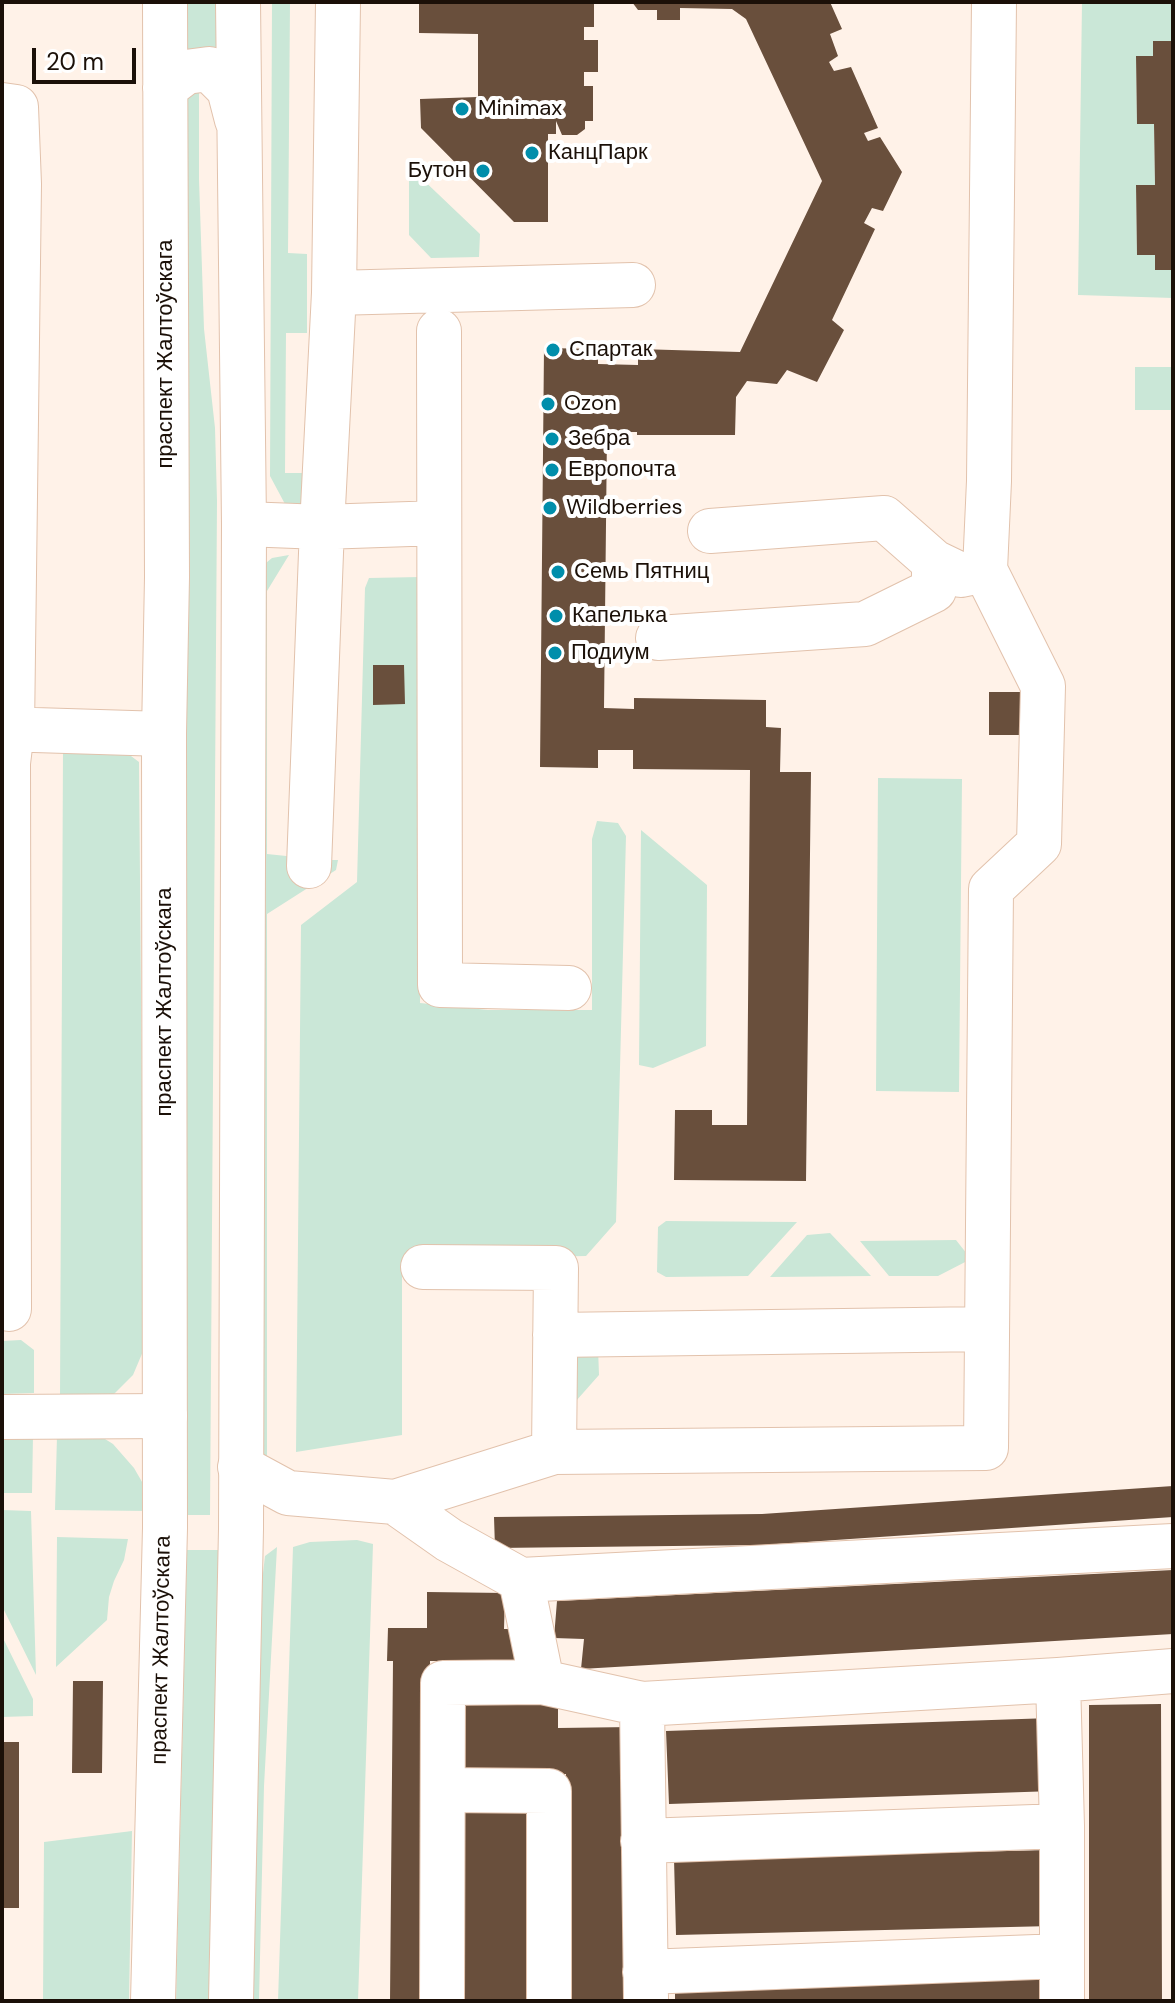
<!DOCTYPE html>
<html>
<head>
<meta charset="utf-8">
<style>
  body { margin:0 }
  #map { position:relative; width:1175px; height:2003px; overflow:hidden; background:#fff2e8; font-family:"DM Sans",sans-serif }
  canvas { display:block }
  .frame { position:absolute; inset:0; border:4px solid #1b1008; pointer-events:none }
  .scale { position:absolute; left:32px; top:48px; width:104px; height:36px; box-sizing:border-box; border:4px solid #1b1008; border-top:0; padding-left:10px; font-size:24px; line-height:28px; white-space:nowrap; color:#1b1008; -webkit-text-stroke:6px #fff; paint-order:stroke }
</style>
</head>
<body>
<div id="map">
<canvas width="1175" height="2003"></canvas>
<div class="frame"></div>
<div class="scale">20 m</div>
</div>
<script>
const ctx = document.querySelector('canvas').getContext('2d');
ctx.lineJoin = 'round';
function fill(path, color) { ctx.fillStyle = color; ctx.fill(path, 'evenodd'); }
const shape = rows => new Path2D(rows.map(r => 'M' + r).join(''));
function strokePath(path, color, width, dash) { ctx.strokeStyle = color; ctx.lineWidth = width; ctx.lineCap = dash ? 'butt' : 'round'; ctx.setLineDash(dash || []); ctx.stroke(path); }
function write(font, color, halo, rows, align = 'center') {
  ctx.font = font + ' "DM Sans",sans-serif'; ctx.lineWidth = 8; ctx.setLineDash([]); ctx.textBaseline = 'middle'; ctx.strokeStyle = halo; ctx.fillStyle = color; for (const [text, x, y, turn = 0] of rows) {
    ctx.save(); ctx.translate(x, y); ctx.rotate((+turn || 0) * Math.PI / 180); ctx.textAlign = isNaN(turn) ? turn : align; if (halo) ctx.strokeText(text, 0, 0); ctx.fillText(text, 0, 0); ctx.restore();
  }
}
fill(shape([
  [183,2,217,2,217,48,210,56,202,57,183,48],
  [272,2,290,2,288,253,307,254,307,333,286,333,285,473,308,473,308,505,285,504,270,476],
  [1082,2,1173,2,1173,41,1154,41,1153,56,1136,56,1137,124,1154,124,1155,185,1136,185,1137,255,1155,255,1155,270,1173,270,1173,298,1078,295],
  [199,87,199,179,204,329,215,428,217,501,210,1515,176,1515,184,89],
  [416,173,480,234,479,257,431,258,409,235,409,178],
  [1135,367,1173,367,1173,410,1135,410],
  [289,555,267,591,267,854,325,860,338,860,336,870,267,914,267,1458,252,1444,261,567,272,558],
  [421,577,420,1003,488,1010,592,1010,592,839,597,821,618,823,626,836,616,1222,586,1256,402,1260,402,1435,296,1452,301,925,357,882,365,588,369,578],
  [63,749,127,753,139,762,144,1349,133,1375,111,1397,60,1397],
  [878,778,962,779,959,1092,876,1091],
  [641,830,707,885,706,1046,653,1068,639,1065],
  [666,1221,797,1222,748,1276,666,1277,657,1272,658,1227],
  [830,1233,871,1276,770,1277,807,1235],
  [956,1240,971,1259,938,1276,889,1276,860,1241],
  [21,1340,34,1350,34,1393,2,1394,2,1341],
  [598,1348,599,1375,576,1401,567,1355],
  [97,1434,113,1444,134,1468,149,1494,149,1511,55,1510,57,1436],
  [2,1435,33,1435,32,1493,2,1493],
  [2,1510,31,1511,36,1675,2,1606],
  [57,1537,128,1539,124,1560,114,1581,109,1597,107,1620,56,1667],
  [357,1540,373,1544,358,2001,278,2001,293,1547,310,1542],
  [277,1547,264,1786,259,2001,247,2001,260,1599,265,1556],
  [187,1550,222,1550,211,2001,176,2001],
  [2,1636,33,1699,33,1716,2,1717],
  [132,1831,129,2001,43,2001,44,1842]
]), '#cae7d7');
fill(shape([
  [419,2,594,2,594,27,584,27,584,40,598,40,598,72,584,72,584,86,593,86,593,121,585,121,585,129,577,135,562,135,556,121,556,134,548,134,548,222,514,222,421,128,420,99,478,97,478,34,419,33],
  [632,2,830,2,842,29,830,34,838,56,829,62,834,71,851,67,878,128,864,133,868,141,880,137,902,172,883,211,872,208,864,223,875,229,832,320,844,330,817,382,787,370,777,384,747,381,736,397,735,435,637,435,637,432,607,432,604,708,634,709,634,698,766,700,766,727,781,728,780,772,811,772,806,1181,674,1180,675,1110,712,1110,712,1125,747,1125,750,770,633,769,633,750,598,750,598,768,540,767,544,348,598,349,598,364,638,365,638,349,740,352,822,181,746,19,732,9,680,8,680,20,657,20,657,10,638,10],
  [1153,41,1173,41,1173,270,1155,270,1155,255,1137,255,1136,185,1155,185,1154,124,1137,124,1136,56,1153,56],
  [373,665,404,665,405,704,373,705],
  [989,692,1027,692,1027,735,989,735],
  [1173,1486,1173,1517,762,1545,495,1548,494,1517,762,1514],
  [1173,1570,1173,1634,581,1669,584,1639,554,1638,557,1601],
  [427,1592,505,1593,504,1629,518,1629,518,1661,430,1661,428,2001,390,2001,393,1661,387,1661,388,1628,427,1628],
  [73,1681,103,1681,102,1773,72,1773],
  [558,1703,558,1728,632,1727,633,2001,567,2001,566,1774,463,1774,453,1704],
  [1161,1704,1162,2001,1089,2001,1089,1705],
  [1051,1718,1054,1791,669,1804,666,1731],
  [2,1742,19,1742,19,1908,2,1908],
  [463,1807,538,1808,537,2001,462,2001],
  [1050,1850,1052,1926,676,1935,674,1859],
  [1056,1977,1057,2001,675,2001,675,1982]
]), '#694f3c');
const minor = shape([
  [2,105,16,107,19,184,12,730,8,763,9,1309],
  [334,293,633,285],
  [439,331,440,985,569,988],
  [244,524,322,527,439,523],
  [710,531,884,518,934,562,961,575,985,570,989,481,994,2],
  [658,638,865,624,934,590,934,562],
  [2,729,164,734],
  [309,866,322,527,334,293,338,2],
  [423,1267,556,1268,554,1452],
  [555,1335,987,1329],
  [2,1417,165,1416],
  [240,1467,288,1493,395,1502,449,1540,521,1580,542,1682,642,1704,1058,1680,1173,1671],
  [395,1502,554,1452,986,1448,991,889,1039,844,1043,686,985,570],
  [521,1580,1173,1546],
  [1058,1680,1062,1826,1062,2001],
  [642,1704,646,1999],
  [443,1790,549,1791,549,2001],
  [643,1841,1062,1826],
  [645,1972,1062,1956],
  [442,2001,443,1683,542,1682]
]);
const major = shape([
  [165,88,186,72,209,69,229,89,237,120],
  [153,2001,165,1528,164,734,167,577,165,2],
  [231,2001,241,1529,244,524,238,2]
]);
strokePath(minor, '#e2c2ac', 46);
strokePath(major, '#e2c2ac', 46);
strokePath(minor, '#fff', 44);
strokePath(major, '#fff', 44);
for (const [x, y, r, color] of [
  [462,109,8,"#008eab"],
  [532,153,8,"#008eab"],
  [483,171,8,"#008eab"],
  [553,350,8,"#008eab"],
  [548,404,8,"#008eab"],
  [552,439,8,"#008eab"],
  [552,470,8,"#008eab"],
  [550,508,8,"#008eab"],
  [558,572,8,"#008eab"],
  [556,616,8,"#008eab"],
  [555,653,8,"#008eab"]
]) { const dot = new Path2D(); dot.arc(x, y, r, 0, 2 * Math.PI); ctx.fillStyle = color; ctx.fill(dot); strokePath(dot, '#fff', 3); }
write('22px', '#1b1008', '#fff', [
  ["Minimax",478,109],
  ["КанцПарк",548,153],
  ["Бутон",467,171,"right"],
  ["Спартак",569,350],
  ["Ozon",564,404],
  ["Зебра",568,439],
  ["Европочта",568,470],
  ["Wildberries",566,508],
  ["Семь Пятниц",574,572],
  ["Капелька",572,616],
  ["Подиум",571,653]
], 'left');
write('22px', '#1b1008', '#fff', [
  ["праспект Жалтоўскага",166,354,-90],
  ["праспект Жалтоўскага",165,1002,-90],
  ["праспект Жалтоўскага",162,1650,-89]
]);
</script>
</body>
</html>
